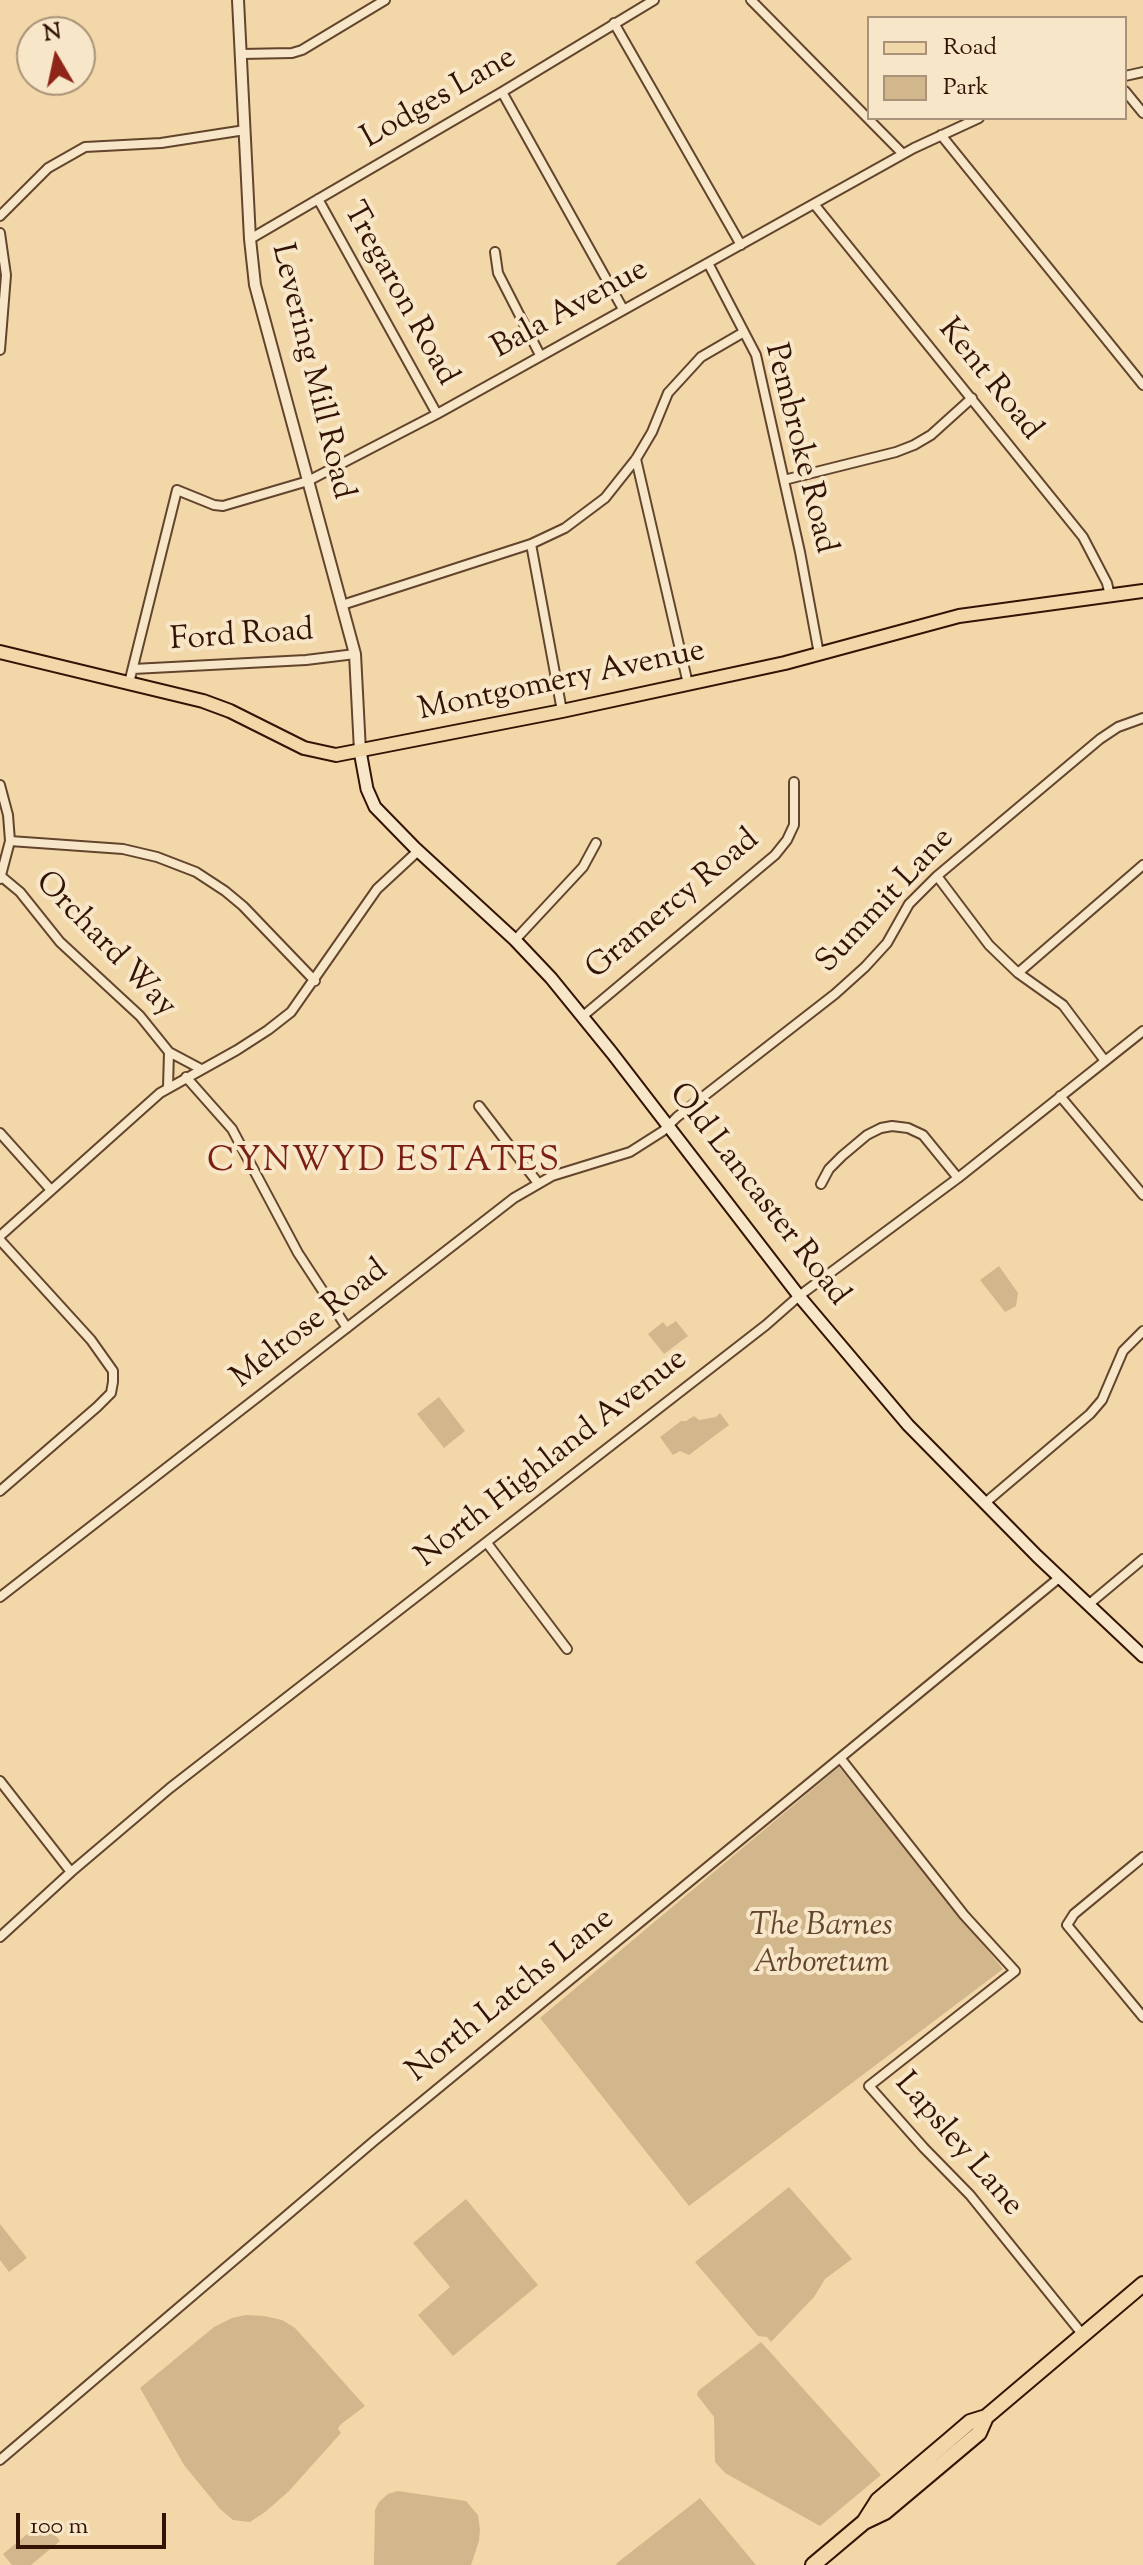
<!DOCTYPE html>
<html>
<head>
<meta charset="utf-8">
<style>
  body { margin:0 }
  #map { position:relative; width:1143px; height:2565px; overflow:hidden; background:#f2d8a9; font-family:"Sorts Mill Goudy",serif }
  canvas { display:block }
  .legend { position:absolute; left:867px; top:16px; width:260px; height:104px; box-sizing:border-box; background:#f7e6c7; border:2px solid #a99279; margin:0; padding:10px 14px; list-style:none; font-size:24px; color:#331304 }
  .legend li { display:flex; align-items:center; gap:16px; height:40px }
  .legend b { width:40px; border:2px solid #a99279 }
  .north { position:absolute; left:16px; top:16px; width:80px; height:80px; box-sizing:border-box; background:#f7e6c7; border:2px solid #a99279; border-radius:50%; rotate:351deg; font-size:22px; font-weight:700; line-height:32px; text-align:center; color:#331304 }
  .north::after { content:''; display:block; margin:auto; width:28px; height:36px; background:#8f2418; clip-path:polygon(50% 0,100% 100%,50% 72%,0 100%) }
  .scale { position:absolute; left:16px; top:2513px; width:150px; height:36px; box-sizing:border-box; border:4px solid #331304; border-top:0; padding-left:10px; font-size:24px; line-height:28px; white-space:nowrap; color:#331304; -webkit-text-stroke:6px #f7e6c7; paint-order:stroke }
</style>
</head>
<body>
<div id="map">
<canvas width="1143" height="2565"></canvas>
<ul class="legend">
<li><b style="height:10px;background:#f2d8a9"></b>Road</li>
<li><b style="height:22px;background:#d2b78d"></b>Park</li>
</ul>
<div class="north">N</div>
<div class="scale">100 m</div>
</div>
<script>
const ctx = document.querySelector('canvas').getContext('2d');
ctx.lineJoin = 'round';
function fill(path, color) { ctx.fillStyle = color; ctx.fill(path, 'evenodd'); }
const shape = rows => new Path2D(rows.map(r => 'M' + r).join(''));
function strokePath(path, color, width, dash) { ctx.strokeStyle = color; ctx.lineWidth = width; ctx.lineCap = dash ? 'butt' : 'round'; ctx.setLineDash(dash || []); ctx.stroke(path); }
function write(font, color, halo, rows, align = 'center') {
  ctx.font = font + ' "Sorts Mill Goudy",serif'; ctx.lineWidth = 8; ctx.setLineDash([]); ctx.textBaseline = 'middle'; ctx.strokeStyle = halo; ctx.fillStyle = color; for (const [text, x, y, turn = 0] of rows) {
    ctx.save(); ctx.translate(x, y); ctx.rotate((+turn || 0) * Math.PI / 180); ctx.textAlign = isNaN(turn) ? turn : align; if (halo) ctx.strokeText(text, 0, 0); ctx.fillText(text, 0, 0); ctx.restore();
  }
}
fill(shape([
  [999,1266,1018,1293,1016,1306,1005,1312,980,1280],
  [676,1321,688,1336,664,1354,648,1334,663,1322,667,1327],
  [439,1397,465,1431,444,1448,417,1414],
  [720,1413,729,1425,689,1455,680,1451,673,1455,660,1437,681,1421,686,1421,694,1416,699,1420,716,1417],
  [839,1767,1003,1969,689,2206,540,2018],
  [789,2187,852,2259,825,2279,814,2297,771,2342,767,2337,758,2336,695,2262],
  [466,2199,538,2285,453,2356,418,2315,450,2287,413,2243],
  [0,2224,27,2258,9,2272,0,2260],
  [246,2315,264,2316,282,2320,295,2328,365,2406,340,2425,338,2429,341,2433,288,2492,265,2512,250,2522,233,2520,220,2509,184,2465,140,2388,214,2327,232,2318],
  [761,2342,881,2475,820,2526,725,2473,715,2462,714,2417,697,2395,698,2391],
  [398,2491,466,2501,478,2515,480,2530,479,2541,471,2565,374,2565,375,2510,379,2502,388,2494],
  [700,2498,756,2565,616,2565,617,2563],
  [43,2521,60,2541,31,2565,12,2565,3,2554]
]), '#d2b78d');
const minor = shape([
  [751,0,903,154],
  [614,23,741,245],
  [241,54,292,53,302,50,385,0],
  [1125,76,1143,72],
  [1125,91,1143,113],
  [502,92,623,309],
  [941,135,1143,385],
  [318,199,437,414],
  [814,204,1083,537,1107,583,1110,596],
  [0,216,48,168,85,147,161,143,245,130],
  [0,233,6,275,0,350],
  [250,239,502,92,654,0],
  [495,252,498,273,540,355],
  [708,263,756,355,800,552,819,654],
  [636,459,688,684],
  [784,480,896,452,914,445,931,435,972,398],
  [531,544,562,711],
  [342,605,531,544,565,528,605,498,636,459,652,432,668,393,701,357,744,332],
  [133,669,306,660,355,654],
  [129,683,177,490,214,505,223,506,308,481,437,414,914,148,979,118],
  [0,785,8,815,10,841,0,879],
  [10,841,123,849,157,857,196,872,225,891,243,906,315,981],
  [937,876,989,945,1018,973,1063,1005,1105,1061],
  [2,877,20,892,60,942,140,1016,169,1052,201,1069],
  [515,940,583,867,596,843],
  [1018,973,1143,865],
  [583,1016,775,855,787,840,794,825,794,782],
  [186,1077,232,1129,298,1253,347,1328],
  [168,1087,169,1052],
  [1060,1096,1143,1195],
  [479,1106,538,1183],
  [0,1133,51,1190],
  [821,1184,829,1169,842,1156,867,1135,881,1128,892,1126,908,1128,923,1135,958,1178],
  [0,1236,160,1093,237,1050,268,1030,291,1012,377,889,418,851],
  [0,1240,91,1340,113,1371,113,1382,111,1393,97,1407,0,1491],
  [985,1503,1090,1414,1102,1400,1123,1351,1143,1331],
  [487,1543,567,1649],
  [0,1597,514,1198,552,1176,630,1152,663,1131,677,1117,835,994,865,967,887,943,909,904,937,876,1100,739,1118,727,1143,718],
  [1088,1605,1143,1559],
  [841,1759,964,1915,1015,1971,869,2086,924,2148,970,2195,1083,2335],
  [0,1781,71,1872],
  [1143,1857,1074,1914,1067,1925,1143,2017],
  [0,1937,71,1872,170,1788,766,1325,799,1296,958,1178,1143,1031],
  [0,2460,374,2141,1059,1578]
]);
const tertiary = shape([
  [238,0,250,239,255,285,355,654,360,751]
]);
const secondary = shape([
  [360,751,367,789,375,807,415,848,515,940,551,978,612,1053,799,1296,908,1425,1037,1556,1143,1656]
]);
const primary = shape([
  [0,652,203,701,230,711,304,748,336,755,562,711,785,663,959,616,1143,591]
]);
const trunk = shape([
  [864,2522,885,2512,979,2433,986,2417],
  [813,2565,864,2522,878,2500,949,2440,970,2422,986,2417,1143,2284]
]);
strokePath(minor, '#63442d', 12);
strokePath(tertiary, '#63442d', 14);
strokePath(secondary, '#331304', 15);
strokePath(primary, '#331304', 16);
strokePath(trunk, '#331304', 18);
strokePath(minor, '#f7e6c7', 8);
strokePath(tertiary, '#f7e6c7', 10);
strokePath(secondary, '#f7e6c7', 11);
strokePath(primary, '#f2d8a9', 12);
strokePath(trunk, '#f2d8a9', 14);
write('32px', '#331304', '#f7e6c7', [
  ["Lodges Lane",440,100,-30],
  ["Tregaron Road",398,295,61],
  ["Bala Avenue",571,311,-29],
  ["Levering Mill Road",310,372,76],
  ["Kent Road",988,381,51],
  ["Pembroke Road",798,449,76],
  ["Ford Road",242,638,-4],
  ["Montgomery Avenue",562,683,-12],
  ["Summit Lane",887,902,-47],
  ["Gramercy Road",674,906,-40],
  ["Orchard Way",104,946,46],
  ["Old Lancaster Road",757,1196,52],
  ["Melrose Road",311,1326,-38],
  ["North Highland Avenue",553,1460,-38],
  ["North Latchs Lane",512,1997,-39],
  ["Lapsley Lane",957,2146,49]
]);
write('italic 32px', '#63442d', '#f7e6c7', [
  ["The Barnes",821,1929],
  ["Arboretum",821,1966]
]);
ctx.letterSpacing = '2px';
write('34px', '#7a1f14', '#f7e6c7', [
  ["CYNWYD ESTATES",384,1164]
]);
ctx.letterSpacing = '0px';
</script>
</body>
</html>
